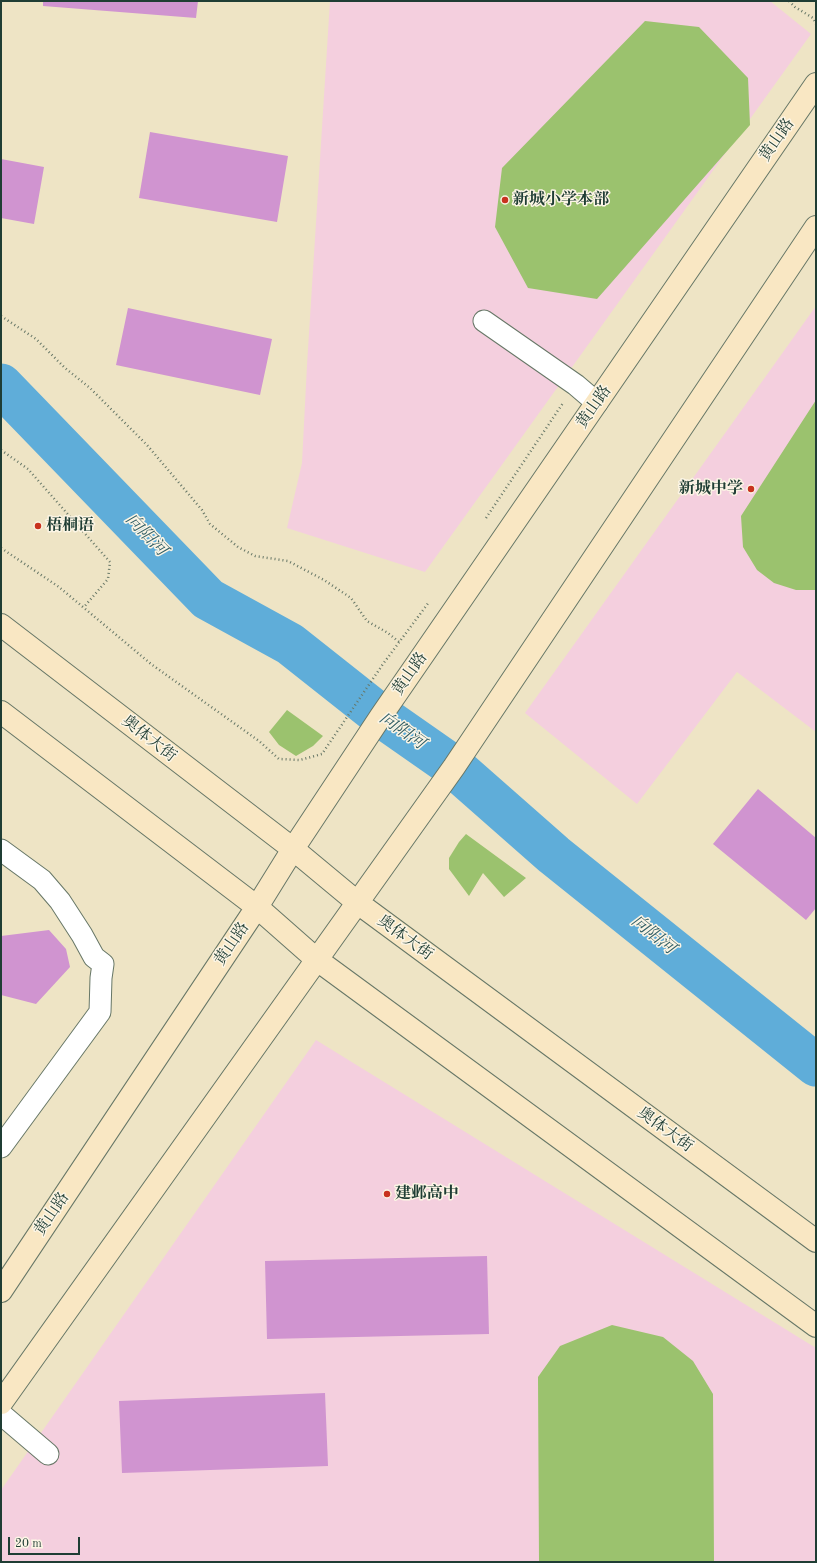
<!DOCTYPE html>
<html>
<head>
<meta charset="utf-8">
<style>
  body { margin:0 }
  #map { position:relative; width:817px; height:1563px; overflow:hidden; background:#eee4c5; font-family:"Old Standard TT",serif }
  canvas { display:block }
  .frame { position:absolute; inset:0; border:2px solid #1f3d34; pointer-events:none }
  .scale { position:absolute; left:8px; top:1537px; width:72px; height:18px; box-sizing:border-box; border:2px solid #1f3d34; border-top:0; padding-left:5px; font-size:12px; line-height:14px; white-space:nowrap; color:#1f3d34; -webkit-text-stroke:3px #fcf5e5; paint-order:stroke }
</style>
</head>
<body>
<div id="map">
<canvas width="817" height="1563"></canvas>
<div class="frame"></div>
<div class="scale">20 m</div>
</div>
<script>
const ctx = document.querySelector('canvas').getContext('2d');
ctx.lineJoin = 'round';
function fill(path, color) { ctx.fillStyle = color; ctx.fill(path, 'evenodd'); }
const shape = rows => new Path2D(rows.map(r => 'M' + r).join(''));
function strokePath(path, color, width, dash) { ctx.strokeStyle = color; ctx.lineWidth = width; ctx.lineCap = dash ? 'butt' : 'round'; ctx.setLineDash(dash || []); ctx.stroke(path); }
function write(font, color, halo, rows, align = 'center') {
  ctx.font = font + ' "Old Standard TT","Noto Serif SC",serif'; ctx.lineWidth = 3; ctx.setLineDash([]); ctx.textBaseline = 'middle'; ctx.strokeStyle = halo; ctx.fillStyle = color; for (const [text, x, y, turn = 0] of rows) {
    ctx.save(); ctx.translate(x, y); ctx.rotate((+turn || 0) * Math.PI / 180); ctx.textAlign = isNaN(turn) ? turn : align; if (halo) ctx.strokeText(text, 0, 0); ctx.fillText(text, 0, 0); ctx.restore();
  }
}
fill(shape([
  [330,1,770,1,811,34,425,572,287,528,302,463,307,365],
  [816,306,816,732,737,672,637,804,525,713],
  [316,1040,816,1348,816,1562,1,1562,1,1490]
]), '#f4cfde');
fill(shape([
  [645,21,699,27,748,78,750,125,597,299,528,288,495,227,502,168],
  [816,400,816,590,796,590,774,583,757,570,743,547,741,516],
  [287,710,323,736,313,746,296,756,279,745,269,732],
  [466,834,526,878,504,897,483,873,469,896,449,869,449,858,459,842],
  [612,1325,663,1337,693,1361,713,1394,714,1562,539,1562,538,1377,560,1346]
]), '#9bc26e');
strokePath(shape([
  [1,385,208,599,290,644,381,716,454,767,554,855,816,1065]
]), '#5fadd9', 43);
fill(shape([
  [43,1,198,1,196,18,43,6],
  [150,132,288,156,277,222,139,198],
  [1,159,44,167,34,224,1,218],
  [128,308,272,339,260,395,116,365],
  [758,789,816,838,816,908,806,920,713,844],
  [49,930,66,949,70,967,36,1004,1,995,1,936],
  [487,1256,489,1334,267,1339,265,1261],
  [325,1393,328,1466,122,1473,119,1401]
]), '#d094d0');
const minor = shape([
  [484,321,576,385,597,403],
  [1,850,42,880,60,901,82,935,94,957,103,964,101,978,100,1012,1,1147],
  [1,1414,48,1454]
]);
const secondary = shape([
  [1,625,293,849,358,903,816,1241],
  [1,712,257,907,316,959,816,1326],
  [1,1291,257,907,293,849,381,716,816,84],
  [1,1403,454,767,816,227]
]);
strokePath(minor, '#677767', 23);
strokePath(secondary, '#677767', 24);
strokePath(shape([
  [789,1,795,7,813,18,816,24],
  [1,316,36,339,65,368,90,388,147,445,202,510,210,524,238,547,255,556,288,561,324,580,351,598,367,621,388,633,399,642],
  [1,450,28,469,110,562,108,579,84,607],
  [486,518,563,403],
  [1,548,59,587,151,664,259,741,279,759,300,760,322,754,383,664,429,602]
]), '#677767', 2.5, [1, 3]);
strokePath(minor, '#fff', 21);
strokePath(secondary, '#f9e7c3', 22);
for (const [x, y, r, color] of [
  [505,200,4,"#c8321e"],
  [751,489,4,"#c8321e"],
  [38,526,4,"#c8321e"],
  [387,1194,4,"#c8321e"]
]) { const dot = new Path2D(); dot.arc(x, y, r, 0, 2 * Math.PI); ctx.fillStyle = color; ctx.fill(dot); strokePath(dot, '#fcf5e5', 1.5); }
write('16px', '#1f3d34', '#fcf5e5', [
  ["黄山路",777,140,-55],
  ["黄山路",594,407,-55],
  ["黄山路",410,674,-55],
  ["奥体大街",149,739,38],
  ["奥体大街",405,938,36],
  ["黄山路",232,944,-56],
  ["奥体大街",665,1130,36],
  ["黄山路",52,1214,-56]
]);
write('bold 16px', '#1f3d34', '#fcf5e5', [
  ["新城小学本部",513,200],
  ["新城中学",743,489,"right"],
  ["梧桐语",46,526],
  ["建邺高中",395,1194]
], 'left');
write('italic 17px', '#325f66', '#fcf5e5', [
  ["向阳河",146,535,46],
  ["向阳河",402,731,35],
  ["向阳河",653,935,39]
]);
</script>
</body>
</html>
